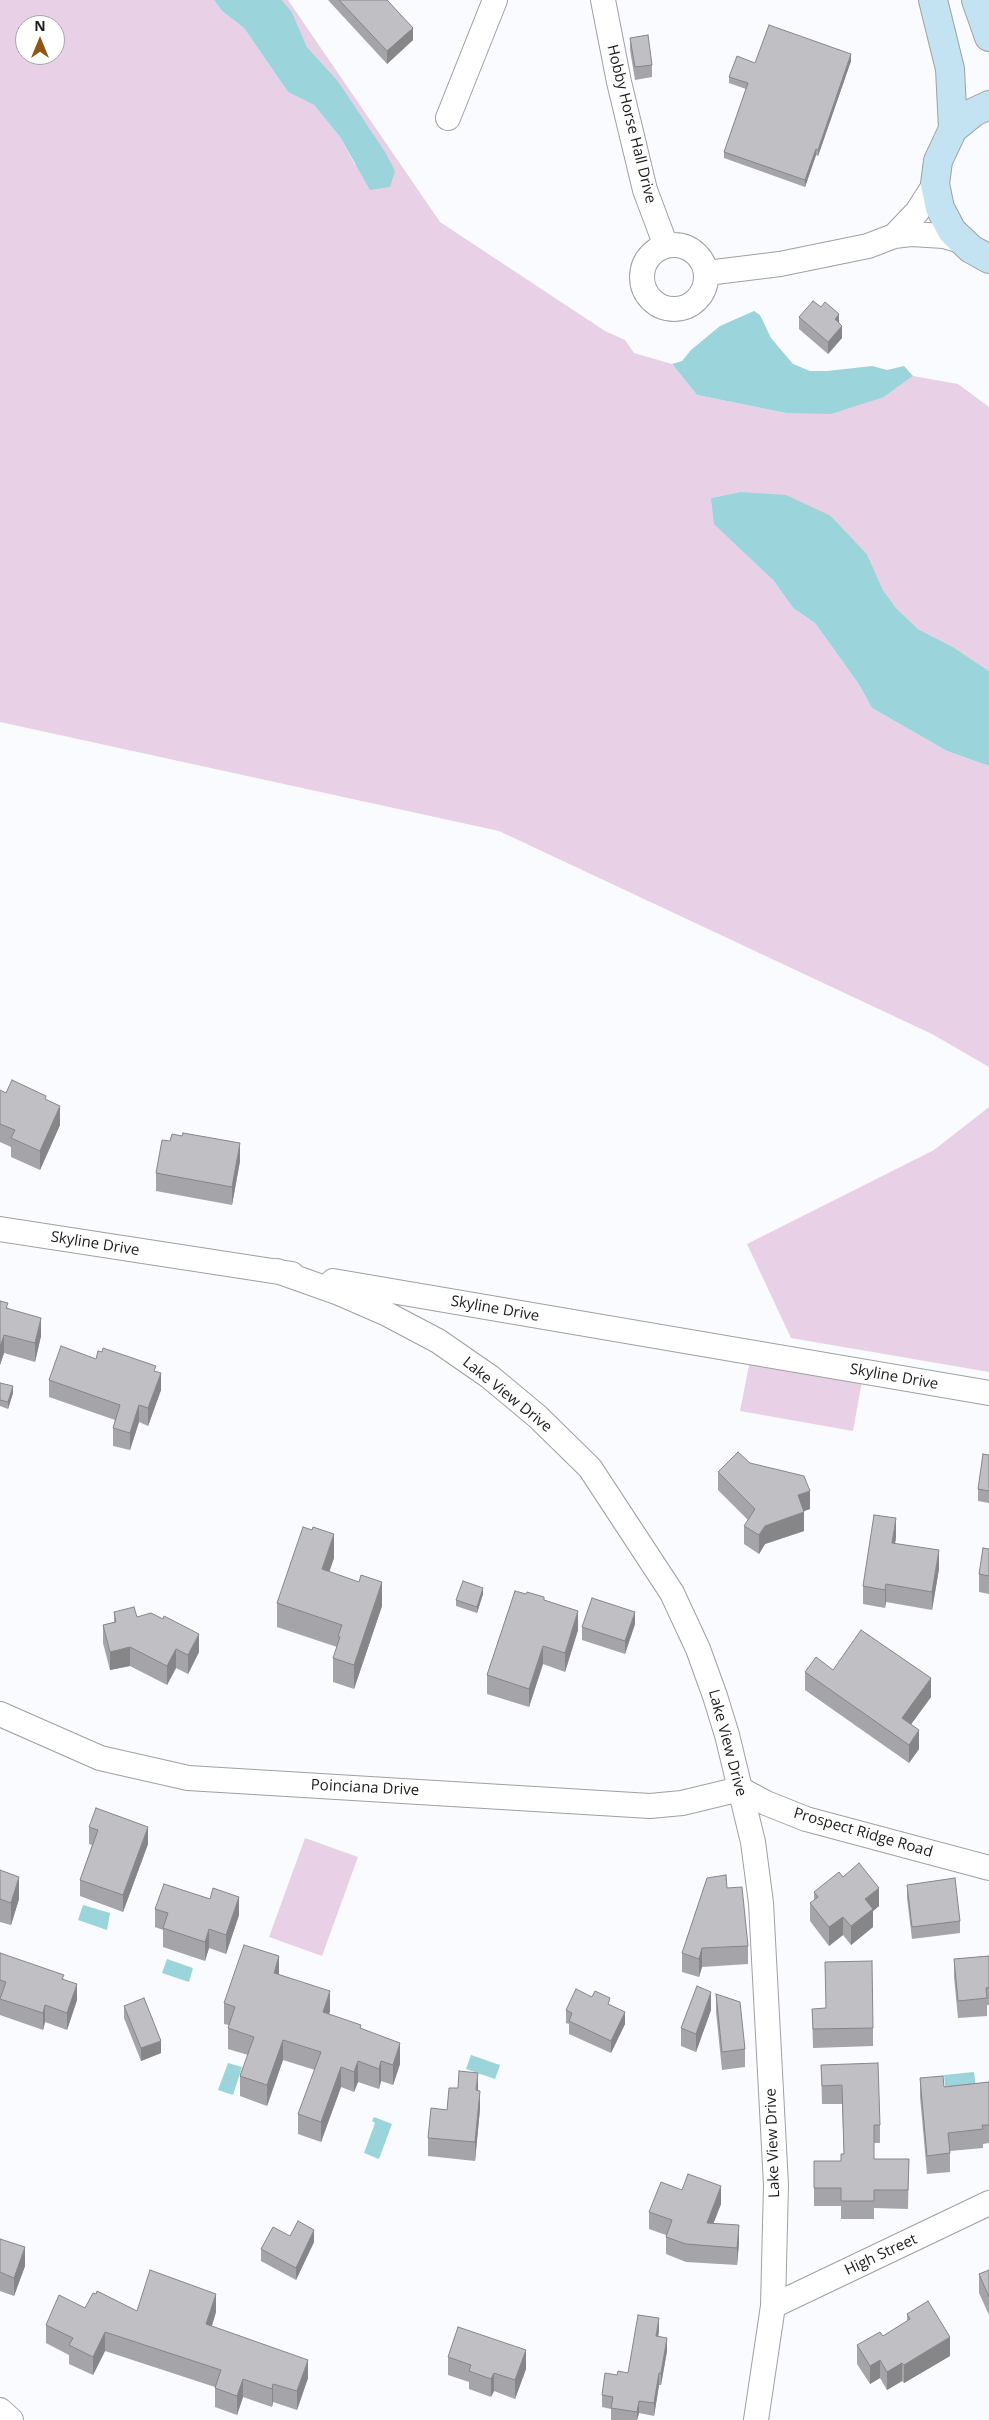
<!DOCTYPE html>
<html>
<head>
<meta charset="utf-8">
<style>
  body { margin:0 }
  #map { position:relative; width:989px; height:2420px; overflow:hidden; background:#f9fbfe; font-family:"Open Sans",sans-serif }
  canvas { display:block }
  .north { position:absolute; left:15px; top:15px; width:50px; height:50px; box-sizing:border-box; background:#fff; border:1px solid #a4a4a5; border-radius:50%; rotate:0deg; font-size:14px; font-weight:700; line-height:20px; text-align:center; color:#1c1c1d }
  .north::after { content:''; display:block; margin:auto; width:18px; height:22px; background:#905513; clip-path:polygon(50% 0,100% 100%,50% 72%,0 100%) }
</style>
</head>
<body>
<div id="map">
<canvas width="989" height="2420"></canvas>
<div class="north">N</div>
</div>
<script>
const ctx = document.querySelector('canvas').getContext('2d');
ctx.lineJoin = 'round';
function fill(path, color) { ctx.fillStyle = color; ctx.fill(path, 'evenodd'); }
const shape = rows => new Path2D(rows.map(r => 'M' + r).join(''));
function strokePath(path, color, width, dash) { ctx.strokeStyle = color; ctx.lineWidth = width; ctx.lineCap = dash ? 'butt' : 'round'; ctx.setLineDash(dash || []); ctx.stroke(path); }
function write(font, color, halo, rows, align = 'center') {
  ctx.font = font + ' "Open Sans",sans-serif'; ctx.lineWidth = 4; ctx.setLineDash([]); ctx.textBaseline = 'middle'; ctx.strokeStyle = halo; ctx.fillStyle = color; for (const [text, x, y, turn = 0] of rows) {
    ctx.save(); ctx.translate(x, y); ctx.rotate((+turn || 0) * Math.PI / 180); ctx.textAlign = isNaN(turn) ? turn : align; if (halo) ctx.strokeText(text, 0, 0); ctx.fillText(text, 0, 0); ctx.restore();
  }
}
fill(shape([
  [0,0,214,0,222,11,244,28,288,92,314,105,340,137,355,165,384,150,338,81,307,47,292,12,282,0,288,0,440,222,605,331,625,340,634,353,672,364,697,395,786,413,884,397,913,376,958,384,989,407,989,671,953,647,918,629,896,608,883,590,867,554,831,516,740,492,711,498,745,553,774,581,793,608,815,623,858,683,872,708,947,751,989,766,989,1067,932,1034,499,831,0,722],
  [25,25,55,25,55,55,25,55],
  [989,1107,989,1372,791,1338,747,1244,934,1150],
  [750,1360,862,1381,853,1431,740,1411],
  [305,1838,358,1857,322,1956,269,1937]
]), '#e8d1e6');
fill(shape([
  [214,0,282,0,292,12,307,47,338,81,384,150,395,171,390,187,370,190,340,137,314,105,288,92,244,28,222,11],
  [754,311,760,315,771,338,793,364,810,371,827,371,872,366,887,370,904,366,913,376,884,397,831,414,786,413,697,395,672,364,682,361,691,350,720,326],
  [740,492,786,495,831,516,867,554,883,590,896,608,918,629,953,647,989,671,989,766,947,751,872,708,858,683,815,623,793,608,774,581,714,524,711,498],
  [83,1905,110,1913,107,1930,78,1920],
  [167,1959,193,1968,189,1982,162,1973],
  [471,2055,500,2065,495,2079,466,2069],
  [228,2063,242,2067,233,2095,218,2090],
  [974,2072,976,2088,946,2094,944,2075],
  [374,2117,392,2124,379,2159,364,2153,375,2123,372,2121]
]), '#9bd4db');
const street = shape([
  [603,0,619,82,645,190,666,246],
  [448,118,495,0],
  [894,236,917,212,935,184],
  '642 277a32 32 0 1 1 64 0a32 32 0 1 1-64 0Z',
  [707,273,780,264,868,246,894,236,911,234,944,236,961,241],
  [0,1229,292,1274],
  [277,1271,339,1293,385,1313,438,1341,490,1377,538,1417,590,1468,672,1593,698,1649,715,1696,727,1735,753,1842,761,1903,776,2185,773,2306,756,2420],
  [333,1281,989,1393],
  [0,1714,100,1758,188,1778,650,1806,682,1803,740,1789],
  [740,1789,766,1803,806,1819,989,1868],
  [773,2306,989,2203],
  [0,2410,11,2420]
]);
const secondary = shape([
  [933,0,950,69,953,129],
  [976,0,989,37],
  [989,105,974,112,953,129,938,161,935,184,940,208,952,231,971,249,989,259]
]);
strokePath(street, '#9ea0a3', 26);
strokePath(secondary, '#9ea0a3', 30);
strokePath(street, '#fff', 24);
strokePath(secondary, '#c3e2f2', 28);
fill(shape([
  [328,0,387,0,413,40,387,64],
  [630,38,652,65,652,77,635,80,630,50],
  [851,61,818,156,816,155,805,187,724,158,724,152,746,89,729,83,729,77,755,63],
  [821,307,839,323,842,338,828,354,799,329,799,317],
  [0,1090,6,1093,46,1100,60,1125,40,1170,11,1157,11,1147,0,1142],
  [170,1141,240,1161,232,1205,156,1191,156,1173],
  [0,1301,8,1308,41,1336,35,1362,4,1353,0,1365],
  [96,1359,156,1372,161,1390,148,1426,139,1422,130,1450,113,1446,113,1428,115,1420,49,1397,49,1380],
  [0,1383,13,1393,8,1409,0,1406],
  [989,1455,989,1503,978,1501,978,1489],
  [750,1463,810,1509,804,1511,804,1531,765,1544,759,1554,744,1544,744,1526,748,1520,718,1490,718,1472],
  [896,1537,895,1544,939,1569,932,1610,886,1602,885,1608,863,1604,863,1586],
  [989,1549,989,1599,989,1594,979,1592,979,1574],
  [334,1558,329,1572,382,1606,354,1689,333,1682,333,1658,337,1647,277,1627,277,1603],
  [483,1594,477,1613,456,1606,456,1600],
  [544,1600,578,1630,565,1672,543,1664,529,1707,487,1694,487,1675],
  [114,1612,137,1617,199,1652,188,1674,176,1668,167,1685,130,1666,110,1670,103,1643,103,1625,114,1622],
  [635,1624,625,1654,582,1640,582,1627],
  [833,1670,931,1697,911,1724,919,1749,909,1763,805,1690,805,1672],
  [89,1827,148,1844,123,1912,80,1896,80,1880,92,1845,89,1844],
  [0,1870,19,1899,11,1925,0,1922],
  [843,1877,879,1906,873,1911,873,1927,851,1945,843,1935,829,1946,810,1921,810,1903,814,1900,814,1892],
  [907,1885,960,1921,960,1933,912,1939,907,1898],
  [727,1888,748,1946,748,1964,702,1967,699,1977,682,1972,682,1953],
  [155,1909,239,1915,226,1954,209,1948,205,1961,163,1947,163,1930,155,1927],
  [0,1953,64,1979,77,2000,67,2030,45,2022,43,2030,0,2015],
  [989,1956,989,2005,987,2005,987,2016,958,2018,954,1977,954,1959],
  [279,1975,330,2011,329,2014,361,2029,400,2064,393,2085,381,2081,379,2089,358,2082,354,2092,341,2087,321,2142,298,2134,298,2114,315,2070,283,2060,267,2106,240,2096,240,2076,248,2055,228,2049,228,2028,229,2025,224,2024,224,2003],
  [716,1994,745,2049,745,2067,722,2070,716,2012],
  [610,2005,625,2024,611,2053,569,2034,569,2024,566,2023,566,2010],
  [124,2006,161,2053,141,2061,124,2018],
  [812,2009,873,2028,873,2046,813,2048],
  [711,2010,696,2052,681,2046,681,2028],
  [821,2065,880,2125,880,2143,874,2143,874,2159,909,2159,908,2209,874,2208,874,2219,841,2219,841,2206,814,2206,814,2161,841,2161,844,2154,842,2104,822,2104],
  [920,2078,944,2087,989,2082,989,2143,983,2144,983,2148,950,2151,950,2172,927,2174,920,2097],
  [478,2090,480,2109,475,2161,428,2156,428,2138,447,2110],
  [721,2204,713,2224,739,2243,737,2265,686,2262,666,2254,666,2235,649,2229,649,2212],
  [290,2236,314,2242,296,2280,261,2261,261,2249],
  [0,2239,25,2266,14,2296,0,2291],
  [989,2270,989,2315,979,2293,979,2274],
  [85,2308,137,2311,216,2312,212,2326,308,2378,297,2410,273,2402,272,2407,243,2397,237,2415,215,2407,215,2387,105,2351,93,2375,69,2364,69,2355,46,2343,46,2325],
  [907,2314,950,2356,904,2383,902,2381,887,2390,880,2378,870,2384,857,2364,857,2345,883,2336,907,2321],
  [659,2331,658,2337,667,2351,661,2385,659,2385,654,2416,639,2413,637,2420,611,2420,611,2409,602,2407,602,2395,617,2375,628,2373],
  [448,2357,526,2369,515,2399,494,2391,491,2397,469,2389,469,2382,448,2375]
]), '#a5a4a8');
fill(shape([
  [413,28,413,40,387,64,387,51],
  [851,54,851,61,818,156,818,150],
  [816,149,816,155,805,187,805,180],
  [839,314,839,327,835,319],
  [842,326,842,338,828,354,828,342],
  [60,1106,60,1125,40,1170,40,1151],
  [240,1143,240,1161,232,1205,232,1187],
  [41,1318,41,1336,35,1362,35,1343],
  [4,1335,4,1353,0,1365,0,1347],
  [161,1373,161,1390,148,1426,148,1408],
  [13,1386,13,1393,8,1409,8,1402],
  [139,1405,139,1422,130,1450,130,1433],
  [810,1491,810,1509,798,1513,798,1495],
  [804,1512,804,1531,765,1544,759,1554,759,1535,765,1526],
  [896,1518,896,1537,892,1561,892,1543],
  [334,1534,334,1558,322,1593,322,1569],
  [939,1550,939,1569,932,1610,932,1592],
  [382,1582,382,1606,354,1689,354,1665],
  [886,1584,886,1602,885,1608,885,1590],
  [483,1588,483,1594,477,1613,477,1607],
  [578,1611,578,1630,565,1672,565,1653],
  [635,1612,635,1624,625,1654,625,1641],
  [199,1634,199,1652,188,1674,188,1655],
  [543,1646,543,1664,529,1707,529,1689],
  [130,1647,130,1666,110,1670,110,1652],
  [176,1649,176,1668,167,1685,167,1666],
  [931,1678,931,1697,902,1737,902,1718],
  [919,1730,919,1749,909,1763,909,1745],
  [148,1827,148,1844,123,1912,123,1895],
  [19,1877,19,1899,11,1925,11,1903],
  [879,1888,879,1906,873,1911,873,1927,851,1945,851,1926,865,1899],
  [239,1897,239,1915,226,1954,226,1935],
  [843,1917,843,1935,829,1946,829,1927],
  [209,1929,209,1948,205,1961,205,1942],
  [702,1948,702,1967,699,1977,699,1959],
  [279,1956,279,1977,274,1973],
  [77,1984,77,2000,67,2030,67,2013],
  [330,1991,330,2011,323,2032,323,2012],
  [711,1992,711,2010,696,2052,696,2034],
  [45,2005,45,2022,43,2030,43,2013],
  [625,2012,625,2024,611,2053,611,2041],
  [283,2040,283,2060,267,2106,267,2085],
  [161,2041,161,2053,141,2061,141,2048],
  [400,2043,400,2064,393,2085,393,2065],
  [358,2061,358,2082,354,2092,354,2072],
  [381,2061,381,2081,379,2089,379,2069],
  [341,2067,341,2087,321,2142,321,2122],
  [478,2073,478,2092,476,2090],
  [480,2091,480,2109,475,2161,475,2142],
  [721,2186,721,2204,707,2240,707,2223],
  [739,2225,739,2243,737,2265,737,2248],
  [314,2230,314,2242,296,2280,296,2268],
  [25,2247,25,2266,14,2296,14,2278],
  [216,2294,216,2312,206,2343,206,2324],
  [659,2318,659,2331,656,2349,656,2336],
  [105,2332,105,2351,93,2375,93,2357],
  [950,2337,950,2356,904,2383,904,2365],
  [667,2338,667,2351,661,2385,661,2373],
  [526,2350,526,2369,515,2399,515,2380],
  [308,2360,308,2378,297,2410,297,2391],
  [880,2360,880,2378,870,2384,870,2366],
  [902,2363,902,2381,887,2390,887,2372],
  [494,2373,494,2391,491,2397,491,2379],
  [659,2373,659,2385,654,2416,654,2403],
  [243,2379,243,2397,237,2415,237,2396],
  [273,2384,273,2402,272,2407,272,2389],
  [639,2401,639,2413,637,2420,637,2412]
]), '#868688');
const building = shape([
  [339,0,387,0,413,28,387,51,339,0],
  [769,25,851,54,818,150,816,149,805,180,724,152,748,83,729,77,737,56,755,63,769,25],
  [648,35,652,65,635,67,630,38,648,35],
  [813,301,821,307,825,302,839,314,835,319,842,326,828,342,799,317,813,301],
  [12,1080,46,1096,45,1099,60,1106,40,1151,11,1138,15,1130,0,1124,0,1090,6,1093,12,1080],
  [183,1133,240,1143,232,1187,156,1173,162,1140,170,1141,172,1134,182,1136,183,1133],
  [0,1301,8,1303,6,1308,41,1318,35,1343,4,1335,0,1347,0,1301],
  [61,1346,96,1359,98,1351,102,1352,103,1348,156,1366,154,1371,161,1373,148,1408,139,1405,130,1433,113,1428,120,1405,49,1380,61,1346],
  [0,1383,13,1386,8,1402,0,1400,0,1383],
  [738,1452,750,1463,804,1476,810,1491,798,1495,804,1512,765,1526,759,1535,744,1526,755,1509,718,1472,738,1452],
  [983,1454,989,1455,989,1491,978,1489,983,1454],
  [874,1515,896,1518,892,1543,939,1550,932,1592,886,1584,885,1590,863,1586,874,1515],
  [303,1527,312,1530,313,1527,334,1534,322,1569,359,1582,361,1575,382,1582,354,1665,333,1658,340,1637,338,1636,342,1625,277,1603,303,1527],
  [983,1548,989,1549,989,1576,979,1574,983,1548],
  [463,1581,483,1588,477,1607,456,1600,463,1581],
  [515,1591,526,1594,527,1592,544,1597,544,1600,578,1611,565,1653,543,1646,529,1689,487,1675,515,1591],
  [592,1598,635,1612,625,1641,582,1627,592,1598],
  [134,1607,137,1617,151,1613,163,1619,164,1616,199,1634,188,1655,176,1649,167,1666,130,1647,110,1652,103,1625,116,1622,114,1612,134,1607],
  [861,1630,931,1678,902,1718,919,1730,909,1745,805,1672,816,1657,833,1670,861,1630],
  [96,1808,148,1827,123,1895,80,1880,98,1830,89,1827,96,1808],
  [859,1863,879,1888,865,1899,873,1909,851,1926,843,1917,829,1927,810,1903,818,1897,814,1892,839,1872,843,1877,859,1863],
  [0,1870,19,1877,11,1903,0,1899,0,1870],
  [726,1875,727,1888,742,1887,748,1946,702,1948,699,1959,682,1953,707,1878,726,1875],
  [955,1878,960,1921,912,1927,907,1885,955,1878],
  [164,1884,210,1899,213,1888,239,1897,226,1935,209,1929,205,1942,163,1928,168,1913,155,1909,164,1884],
  [244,1945,279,1956,274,1973,330,1991,323,2012,361,2025,360,2028,400,2043,393,2065,381,2061,379,2069,358,2061,354,2072,341,2067,321,2122,298,2114,321,2052,283,2040,267,2085,240,2076,254,2037,228,2028,235,2007,224,2003,244,1945],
  [0,1953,64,1975,62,1979,77,1984,67,2013,45,2005,43,2013,0,1999,6,1982,0,1980,0,1953],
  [989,1956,989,1987,986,1988,987,1998,958,2001,954,1959,989,1956],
  [872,1961,873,2028,813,2029,812,2009,826,2008,825,1962,872,1961],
  [697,1986,711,1992,696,2034,681,2028,697,1986],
  [576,1989,592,1997,595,1991,610,1998,608,2004,625,2012,611,2041,569,2021,572,2013,566,2010,576,1989],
  [716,1994,740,2002,745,2049,722,2052,716,1994],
  [144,1998,161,2041,141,2048,124,2006,144,1998],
  [878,2063,880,2125,874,2125,874,2159,909,2159,908,2190,874,2190,874,2201,841,2201,841,2188,814,2188,814,2161,841,2161,841,2154,844,2154,842,2085,822,2086,821,2065,878,2063],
  [459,2071,478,2073,476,2090,480,2091,475,2142,428,2138,431,2108,447,2110,449,2088,458,2088,459,2071],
  [943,2076,944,2087,989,2082,989,2125,982,2125,983,2129,948,2133,950,2153,927,2156,920,2078,943,2076],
  [688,2174,721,2186,707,2223,739,2225,737,2248,686,2244,666,2237,672,2220,649,2212,661,2182,682,2190,688,2174],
  [298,2221,314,2230,296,2268,261,2249,273,2227,290,2236,298,2221],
  [0,2239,25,2247,14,2278,0,2272,0,2239],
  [150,2270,216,2294,206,2324,308,2360,297,2391,273,2384,272,2389,243,2379,237,2396,215,2388,221,2370,105,2332,93,2357,69,2345,73,2338,46,2325,59,2295,85,2308,93,2293,96,2294,97,2291,137,2311,150,2270],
  [989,2270,989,2297,979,2274,989,2270],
  [928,2301,950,2337,904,2365,902,2363,887,2372,880,2360,870,2366,857,2345,880,2332,883,2336,910,2319,907,2314,928,2301],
  [638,2315,659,2318,656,2336,667,2338,661,2373,659,2373,654,2403,639,2401,637,2412,611,2408,613,2397,602,2395,605,2373,617,2375,618,2371,628,2373,638,2315],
  [458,2327,526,2350,515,2380,494,2373,491,2379,469,2371,471,2365,448,2357,458,2327]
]);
fill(building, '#c0bfc3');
strokePath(building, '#868688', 1);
write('15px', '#1c1c1d', '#fff', [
  ["Hobby Horse Hall Drive",631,124,76],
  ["Skyline Drive",95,1244,9],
  ["Skyline Drive",495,1309,10],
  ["Skyline Drive",894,1377,10],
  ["Lake View Drive",507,1395,39],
  ["Lake View Drive",727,1743,75],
  ["Poinciana Drive",365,1788,3],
  ["Prospect Ridge Road",863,1833,16],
  ["Lake View Drive",773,2143,-92],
  ["High Street",881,2255,-25]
]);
</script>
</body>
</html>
